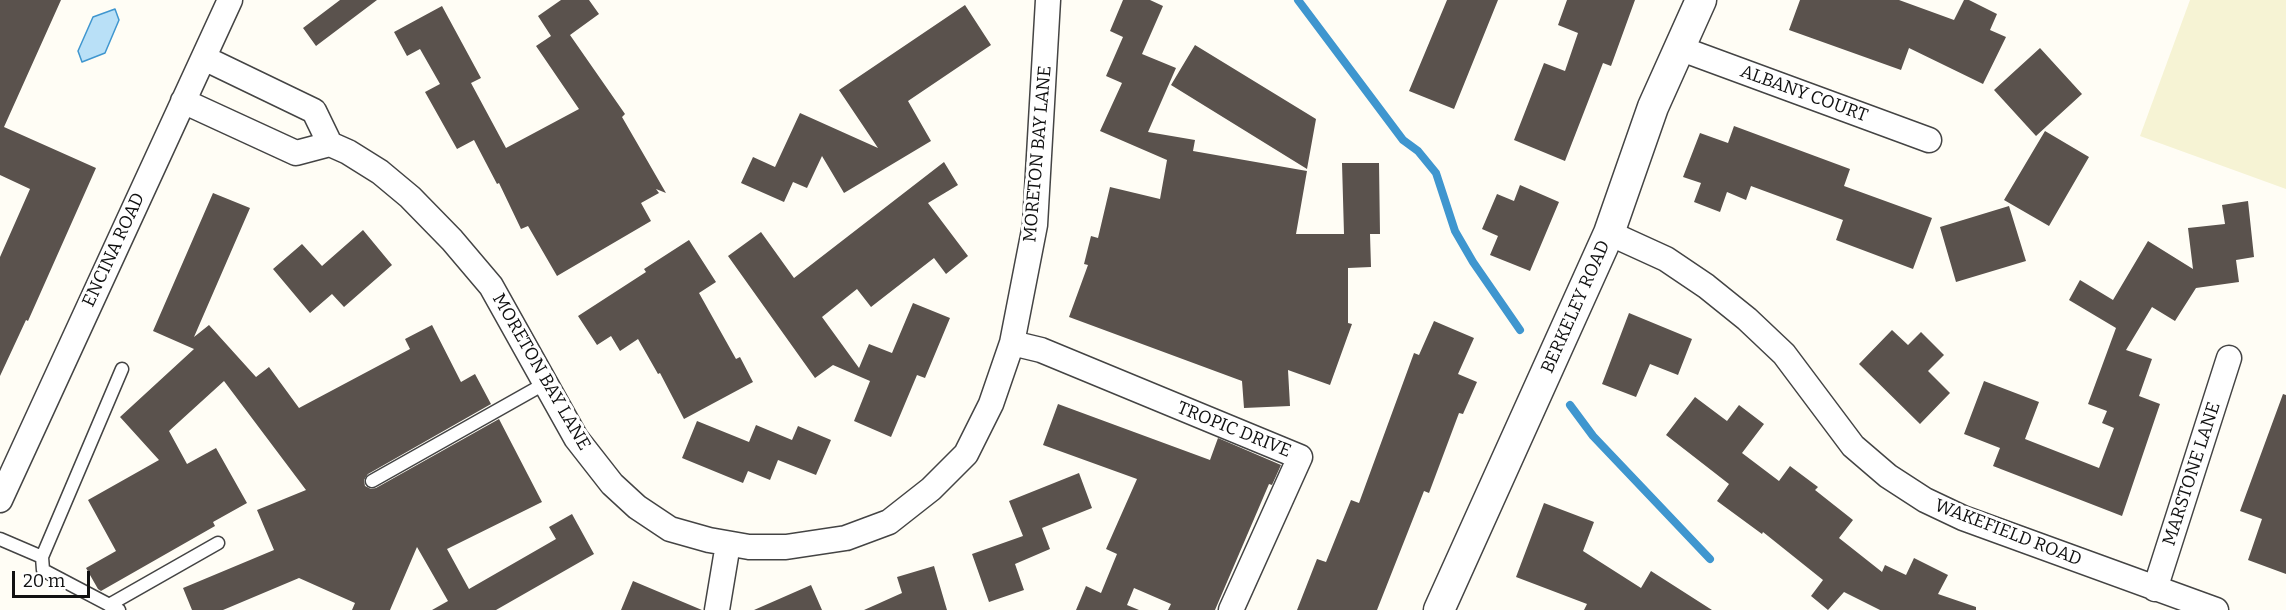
<!DOCTYPE html>
<html>
<head>
<meta charset="utf-8">
<style>
  body { margin:0 }
  #map { position:relative; width:2286px; height:610px; overflow:hidden; background:#fffdf5; font-family:Bitter,serif }
  canvas { display:block }
  .scale { position:absolute; left:12px; top:571px; width:78px; height:27px; box-sizing:border-box; border:3px solid #111; border-top:0; padding-left:8px; font-size:18px; line-height:21px; white-space:nowrap; color:#111; -webkit-text-stroke:4px #fff; paint-order:stroke }
</style>
</head>
<body>
<div id="map">
<canvas width="2286" height="610"></canvas>
<div class="scale">20 m</div>
</div>
<script>
const ctx = document.querySelector('canvas').getContext('2d');
ctx.lineJoin = 'round';
function fill(path, color) { ctx.fillStyle = color; ctx.fill(path, 'evenodd'); }
const shape = rows => new Path2D(rows.map(r => 'M' + r).join(''));
function strokePath(path, color, width, dash) { ctx.strokeStyle = color; ctx.lineWidth = width; ctx.lineCap = dash ? 'butt' : 'round'; ctx.setLineDash(dash || []); ctx.stroke(path); }
function write(font, color, halo, rows, align = 'center') {
  ctx.font = font + ' Bitter,serif'; ctx.lineWidth = 6; ctx.setLineDash([]); ctx.textBaseline = 'middle'; ctx.strokeStyle = halo; ctx.fillStyle = color; for (const [text, x, y, turn = 0] of rows) {
    ctx.save(); ctx.translate(x, y); ctx.rotate((+turn || 0) * Math.PI / 180); ctx.textAlign = isNaN(turn) ? turn : align; if (halo) ctx.strokeText(text, 0, 0); ctx.fillText(text, 0, 0); ctx.restore();
  }
}
fill(shape([
  [2190,0,2286,0,2286,189,2140,136]
]), '#f6f3d4');
const water = shape([
  [115,9,119,20,105,53,82,62,78,51,93,17,115,9]
]);
fill(water, '#b9e0f7');
strokePath(water, '#3f96cf', 1.5);
strokePath(shape([
  [1298,0,1403,140,1418,151,1436,173,1455,231,1473,262,1520,330],
  [1570,405,1593,436,1710,559]
]), '#3f96cf', 8);
fill(shape([
  [0,0,61,0,4,127,96,168,28,321,26,320,0,376,0,257,30,189,0,175],
  [340,0,377,0,316,46,303,28],
  [561,0,589,0,599,14,570,35,625,114,622,117,666,193,656,189,659,193,641,203,651,221,557,276,528,226,521,229,499,183,497,184,474,140,457,149,425,92,440,84,420,49,407,56,394,32,442,6,481,78,471,83,506,148,579,109,536,46,551,36,538,16],
  [1123,0,1150,0,1163,6,1142,54,1176,68,1148,132,1195,140,1193,151,1307,171,1296,234,1344,234,1342,163,1379,163,1380,234,1370,234,1371,267,1348,268,1348,323,1352,324,1330,385,1288,370,1290,406,1244,408,1242,381,1069,317,1088,265,1084,264,1091,236,1098,238,1110,187,1160,199,1167,160,1100,131,1122,83,1106,76,1123,37,1110,31],
  [1447,0,1498,0,1454,109,1409,91],
  [1567,0,1635,0,1611,66,1603,63,1565,161,1514,140,1544,63,1565,71,1578,33,1558,25],
  [1800,0,1899,0,1954,20,1964,0,1969,0,1997,14,1990,30,2006,37,1983,84,1909,48,1901,70,1789,30],
  [965,5,991,45,908,101,931,141,844,193,822,156,807,188,793,182,784,202,741,183,753,157,775,167,800,113,878,148,839,90],
  [1195,45,1316,119,1307,169,1171,85],
  [2040,48,2082,94,2036,136,1994,90],
  [1734,126,1850,169,1844,186,1932,218,1913,269,1836,240,1843,220,1751,186,1746,200,1727,192,1720,212,1694,202,1701,183,1683,177,1700,133,1728,143],
  [2045,131,2089,157,2049,226,2004,200],
  [944,162,958,185,928,203,968,256,946,274,934,258,871,307,857,289,822,317,859,368,869,344,892,353,913,303,950,318,925,378,917,375,891,437,854,421,870,381,833,365,815,378,728,256,761,232,794,278],
  [1520,185,1559,202,1530,271,1490,255,1498,236,1482,229,1497,194,1514,201],
  [213,193,250,208,194,337,209,325,256,377,269,367,299,408,410,349,405,339,432,325,461,382,475,374,491,404,368,474,364,480,365,486,371,489,376,488,499,419,542,502,447,549,469,589,556,539,549,527,572,514,594,554,496,610,432,610,448,601,417,547,390,610,352,610,355,603,299,578,223,610,192,610,183,588,274,550,257,510,306,490,224,381,169,431,187,464,216,448,247,503,213,522,215,526,101,591,98,589,86,568,116,551,88,500,159,460,120,417,194,349,153,331],
  [2248,201,2254,257,2236,260,2239,282,2196,288,2175,321,2152,307,2126,350,2152,359,2139,396,2160,404,2122,516,1993,466,2000,448,1964,434,1984,381,2039,402,2025,439,2099,468,2114,428,2102,423,2107,411,2088,404,2116,328,2069,300,2080,280,2113,300,2148,241,2193,269,2188,228,2225,224,2222,205],
  [2009,206,2026,261,1956,282,1940,227],
  [363,230,392,265,344,307,332,294,310,313,273,269,302,244,322,266],
  [689,240,716,282,699,293,736,359,740,357,753,382,684,419,660,373,658,374,638,339,620,351,611,336,597,345,578,316,646,272,644,269],
  [1629,313,1692,339,1678,375,1650,364,1636,397,1602,384],
  [1434,321,1474,338,1458,374,1477,382,1463,414,1459,413,1429,493,1424,491,1377,610,1297,610,1317,559,1326,562,1351,500,1359,503,1414,353,1419,355],
  [1892,330,1908,345,1921,332,1944,355,1928,371,1950,393,1920,424,1859,364],
  [2283,394,2286,395,2286,574,2248,560,2262,519,2240,511],
  [1695,397,1727,421,1739,405,1764,424,1742,453,1779,481,1790,466,1818,487,1815,490,1853,520,1839,538,1882,572,1885,565,1906,575,1914,558,1948,575,1938,594,1976,607,1976,610,1880,610,1844,592,1828,610,1811,596,1823,580,1763,532,1762,534,1717,501,1729,484,1666,435],
  [1058,404,1210,460,1218,438,1281,465,1272,485,1269,484,1215,610,1168,610,1171,604,1134,588,1127,605,1139,610,1076,610,1086,586,1101,593,1117,554,1106,549,1137,479,1043,445],
  [697,421,749,442,756,425,792,440,798,426,831,440,816,475,778,460,770,480,748,471,743,483,682,458],
  [1079,473,1092,508,1042,528,1050,549,1015,564,1024,590,989,602,972,554,1023,536,1009,501],
  [1544,503,1594,522,1583,551,1641,588,1651,571,1712,610,1584,610,1587,604,1516,577],
  [934,566,947,610,864,610,902,593,897,577],
  [633,581,702,610,621,610],
  [811,585,822,610,754,610]
]), '#5a524d');
const service = shape([
  [372,481,544,384],
  [0,539,42,557,43,570,119,610],
  [42,557,122,369],
  [109,605,218,543]
]);
const minor = shape([
  [1679,48,1929,140],
  [204,58,314,111,330,144],
  [183,101,296,153,330,144,348,152,380,172,410,197,452,240,491,286,576,438,612,484,637,507,670,529,709,540,749,547,786,547,846,538,889,522,931,489,966,454,991,404,1012,343,1035,225,1048,0],
  [1609,233,1666,259,1706,286,1747,319,1784,354,1853,446,1888,476,1925,500,1963,518,2216,610],
  [1012,343,1041,350,1300,457,1231,610],
  [0,500,230,0],
  [2155,589,2229,358],
  [717,610,728,544]
]);
const tertiary = shape([
  [1439,610,1609,233,1653,107,1701,0]
]);
strokePath(service, '#444', 15);
strokePath(minor, '#444', 27);
strokePath(tertiary, '#444', 33);
strokePath(service, '#fff', 12);
strokePath(minor, '#fff', 24);
strokePath(tertiary, '#fff', 30);
write('18px', '#111', '#fff', [
  ["ALBANY COURT",1804,94,20],
  ["MORETON BAY LANE",1038,154,-85],
  ["ENCINA ROAD",114,250,-65],
  ["BERKELEY ROAD",1576,307,-66],
  ["MORETON BAY LANE",541,372,60],
  ["TROPIC DRIVE",1234,430,22],
  ["MARSTONE LANE",2192,474,-72],
  ["WAKEFIELD ROAD",2008,533,21]
]);
</script>
</body>
</html>
